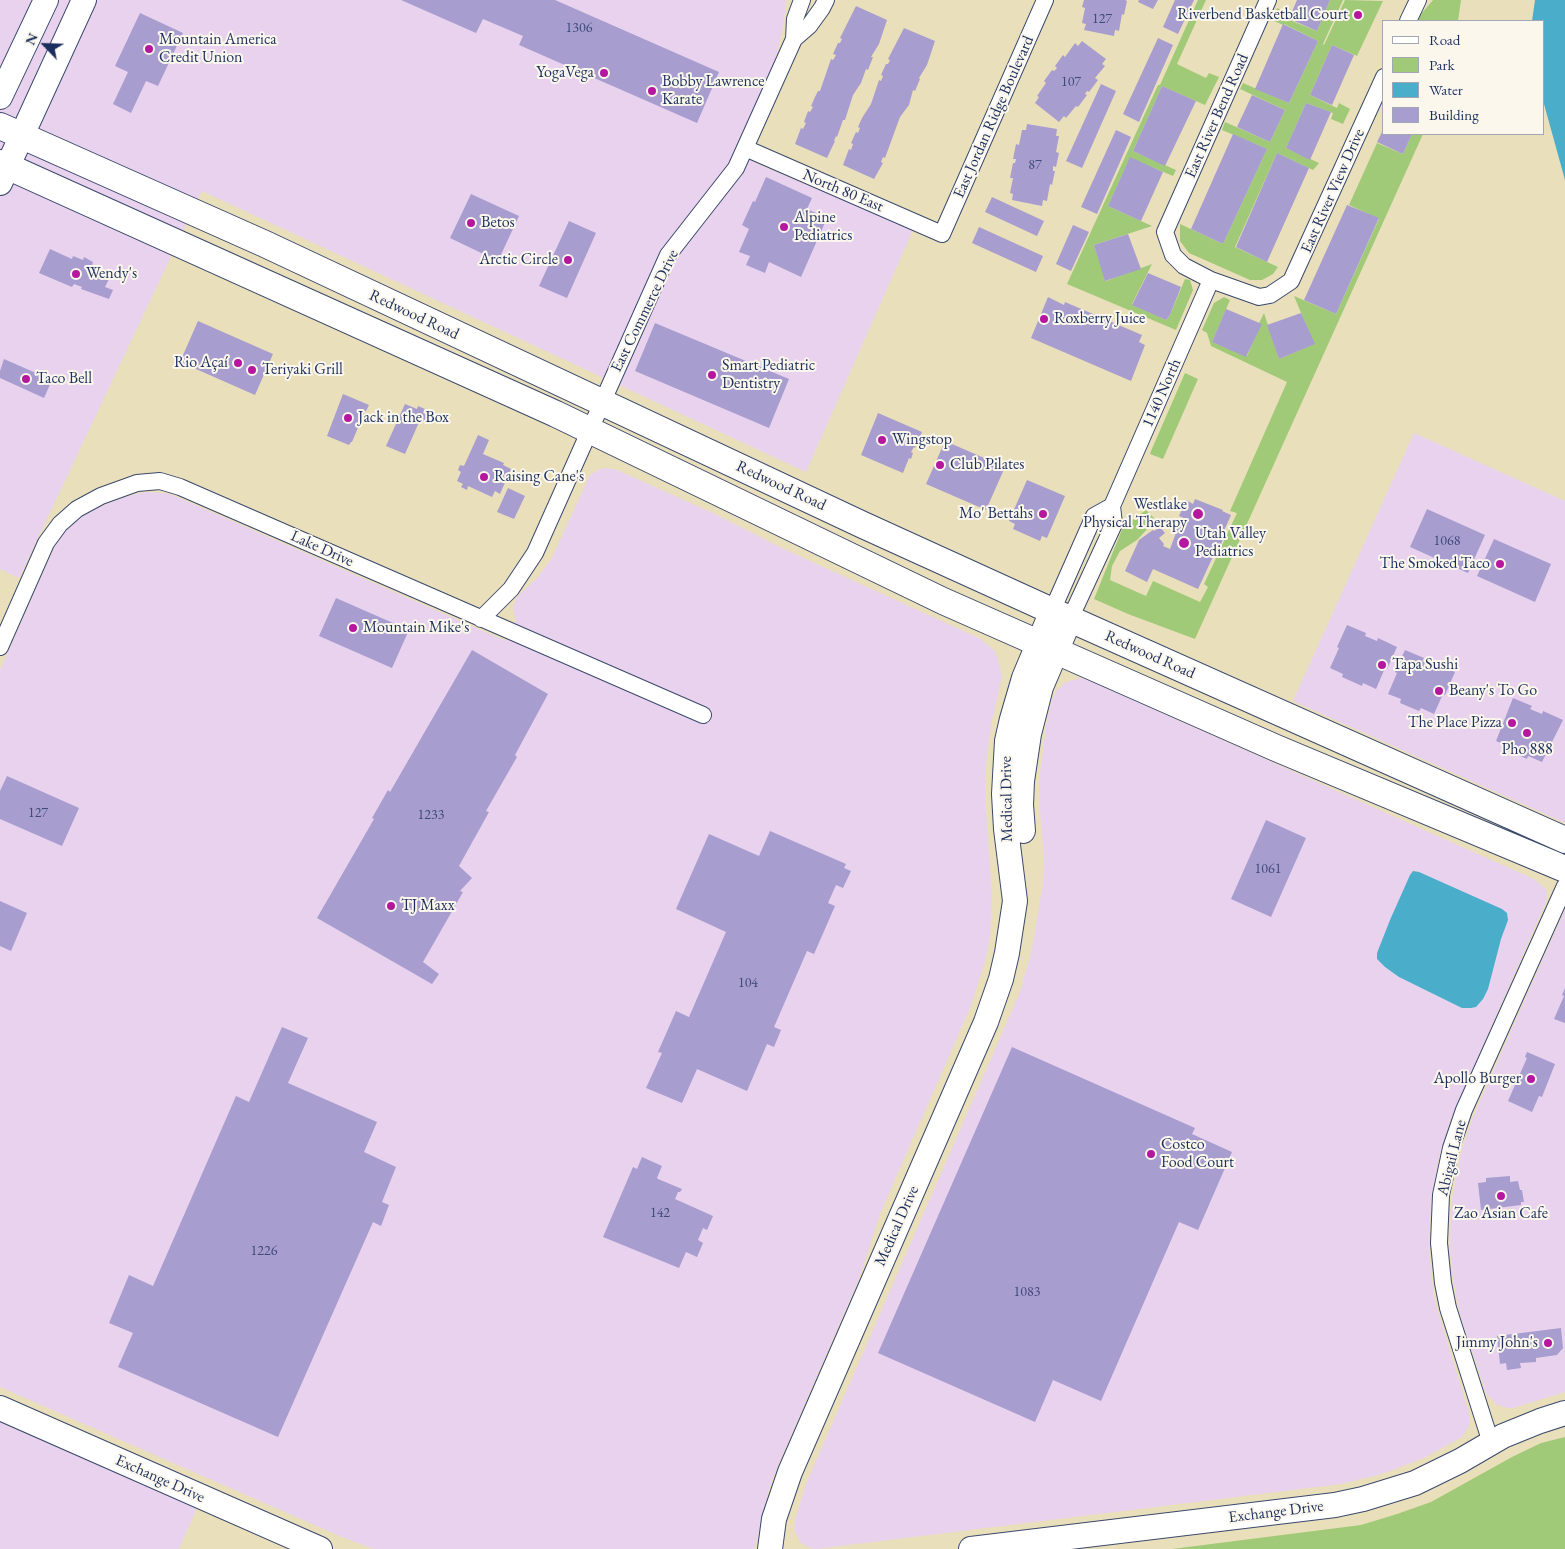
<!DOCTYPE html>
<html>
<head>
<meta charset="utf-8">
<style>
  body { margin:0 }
  #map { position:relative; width:1565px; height:1549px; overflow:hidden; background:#eadfbb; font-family:"EB Garamond",serif }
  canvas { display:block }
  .legend { position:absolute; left:1382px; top:20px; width:162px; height:115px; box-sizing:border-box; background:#fbf7ec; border:1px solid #a1a7b3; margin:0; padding:6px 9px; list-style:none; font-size:15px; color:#1b2f5e }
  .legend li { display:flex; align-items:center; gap:10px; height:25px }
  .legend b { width:25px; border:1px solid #a1a7b3 }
  .north { position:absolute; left:20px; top:20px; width:50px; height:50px; -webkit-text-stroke:4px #fbf7ec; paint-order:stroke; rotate:294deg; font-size:14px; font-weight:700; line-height:20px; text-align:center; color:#1b2f5e }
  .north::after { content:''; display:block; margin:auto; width:18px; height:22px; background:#1b2f5e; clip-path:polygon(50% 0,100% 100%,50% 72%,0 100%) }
</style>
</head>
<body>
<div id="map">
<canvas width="1565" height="1549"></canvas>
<ul class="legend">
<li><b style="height:6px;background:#fff"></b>Road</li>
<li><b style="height:14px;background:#a0ca77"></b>Park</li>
<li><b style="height:14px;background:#4aadc9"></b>Water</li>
<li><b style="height:14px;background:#a89dcf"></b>Building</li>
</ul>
<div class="north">N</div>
</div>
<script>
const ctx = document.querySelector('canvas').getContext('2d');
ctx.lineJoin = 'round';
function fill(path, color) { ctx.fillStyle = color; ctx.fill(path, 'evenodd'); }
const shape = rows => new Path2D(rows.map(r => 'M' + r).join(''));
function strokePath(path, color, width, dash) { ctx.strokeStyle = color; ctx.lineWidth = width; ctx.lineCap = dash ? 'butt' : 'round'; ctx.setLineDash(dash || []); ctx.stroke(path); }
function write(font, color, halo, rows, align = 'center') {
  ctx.font = font + ' "EB Garamond",serif'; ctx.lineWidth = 4; ctx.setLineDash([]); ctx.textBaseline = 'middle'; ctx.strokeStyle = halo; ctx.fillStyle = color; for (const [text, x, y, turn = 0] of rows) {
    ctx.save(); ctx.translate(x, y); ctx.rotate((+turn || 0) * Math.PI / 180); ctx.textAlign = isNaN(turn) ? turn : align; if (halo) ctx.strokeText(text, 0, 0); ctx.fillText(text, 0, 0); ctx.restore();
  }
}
fill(shape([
  [0,0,786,0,784,22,753,162,913,230,806,472,202,191,19,578,0,569],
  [1414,433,1565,501,1565,823,1293,701],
  [605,468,617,470,713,513,784,549,979,638,994,650,998,658,1002,677,991,725,985,771,985,798,992,895,990,937,985,961,970,1008,880,1214,859,1279,777,1468,769,1489,756,1544,754,1549,374,1549,342,1537,0,1387,0,670,54,548,65,531,82,516,93,510,123,497,145,492,166,493,175,496,506,641,516,620,513,609,516,598,537,578,552,558,590,475,600,469],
  [1081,678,1088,680,1534,879,1545,888,1547,892,1546,902,1450,1121,1439,1157,1431,1201,1429,1250,1433,1291,1437,1309,1469,1413,1469,1426,1462,1437,1424,1458,1382,1474,1341,1484,816,1549,810,1548,801,1543,794,1530,795,1520,806,1484,1020,992,1032,950,1043,882,1044,860,1039,799,1039,780,1047,720,1051,703,1056,691,1066,682],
  [1565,909,1565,1392,1513,1408,1507,1408,1496,1404,1486,1393,1460,1315,1452,1274,1450,1251,1451,1205,1461,1152,1473,1117],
  [0,1422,197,1508,179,1549,0,1549]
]), '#e9d2ee');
fill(shape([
  [1198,0,1206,0,1177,64,1206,78,1209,73,1219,77,1205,105,1162,86,1133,151,1176,170,1173,176,1130,158,1108,206,1152,226,1094,245,1106,281,1152,264,1132,304,1166,320,1170,315,1185,279,1190,280,1193,290,1176,330,1067,284,1158,85,1160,85],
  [1330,0,1343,0,1323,44,1324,45,1345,0,1383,1,1357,56,1332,45,1310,95,1337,108,1339,103,1350,109,1343,124,1331,119,1333,113,1306,103,1286,148,1319,163,1313,170,1277,153,1235,247,1278,267,1273,274,1262,280,1250,280,1189,253,1180,241,1180,224,1223,244,1267,149,1222,130,1225,122,1270,142,1285,110,1240,89,1243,83,1289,103,1318,41,1284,24,1283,25,1272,20,1277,8,1293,16,1292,21,1317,31],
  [1433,0,1461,0,1458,21,1415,21],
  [1412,134,1423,134,1195,639,1128,614,1094,599,1123,527,1146,510,1154,518,1151,525,1137,540,1120,551,1112,566,1110,580,1146,596,1153,581,1200,602,1208,587,1204,584,1237,513,1230,511,1287,382,1211,346,1207,333,1202,330,1214,303,1224,297,1230,300,1212,342,1247,356,1261,324,1259,323,1264,313,1279,359,1314,344,1294,296,1336,314,1379,219,1349,205,1377,143,1403,154],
  [1185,373,1198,379,1163,459,1150,454,1151,451],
  [1565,1437,1565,1549,1172,1549,1361,1525,1397,1514,1431,1502,1512,1457,1541,1443]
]), '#a0ca77');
fill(shape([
  [1535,0,1565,0,1565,180,1544,104,1544,21,1532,21],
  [1413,871,1419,872,1502,909,1507,913,1508,920,1501,939,1488,989,1483,999,1476,1007,1471,1008,1462,1008,1399,977,1385,967,1377,959,1377,953,1390,920,1410,875]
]), '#4aadc9');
fill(shape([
  [401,0,555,0,719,72,697,123,519,45,523,36,483,19,476,33],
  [1084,0,1125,0,1127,1,1124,15,1122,14,1119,31,1115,30,1114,36,1084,30,1086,24,1082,23,1085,8,1082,7],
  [1139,0,1158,0,1153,9,1138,2],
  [1175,0,1194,0,1178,34,1163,27],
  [1297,0,1330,0,1317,31,1292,20,1293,16,1291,14],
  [856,6,887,20,879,44,871,57,873,57,868,70,866,69,861,83,853,95,845,120,843,120,837,137,836,136,834,141,835,141,827,158,795,144,801,128,803,129,806,123,804,122,808,111,810,112,813,107,811,106,815,97,818,91,820,91,831,59,833,60,836,55,833,54,838,43,840,43,842,39,840,38],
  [140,13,183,33,158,86,146,81,131,113,113,104,128,72,115,66],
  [1283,24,1318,41,1289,103,1255,89],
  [904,28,935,41,927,65,919,78,920,79,915,91,913,90,909,105,900,117,885,158,883,157,881,162,883,163,874,179,843,165,849,149,851,150,853,144,851,143,856,132,858,133,860,128,858,127,862,118,871,104,879,80,881,81,883,76,881,75,886,64,888,64,890,60,888,59],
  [1158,38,1173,45,1139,122,1123,114],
  [1082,41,1106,59,1102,64,1105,66,1095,78,1098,80,1089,92,1087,91,1085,94,1087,95,1078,107,1076,106,1066,118,1064,116,1059,122,1035,103,1039,97,1037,96,1046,83,1044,81,1052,70,1054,71,1057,68,1055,66,1063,55,1065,57,1075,43,1078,46],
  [1332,45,1354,55,1332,105,1310,95],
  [1101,84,1116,91,1082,168,1066,161],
  [1162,86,1196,101,1165,166,1133,151],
  [1252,95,1285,110,1270,142,1237,127],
  [1306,103,1331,112,1310,160,1286,148],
  [1027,124,1057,129,1056,136,1059,136,1056,152,1059,153,1056,167,1053,166,1053,171,1055,171,1052,185,1050,184,1047,201,1043,200,1042,206,1012,200,1013,194,1010,193,1013,178,1010,178,1013,163,1015,163,1016,159,1013,159,1016,144,1019,145,1022,130,1026,130],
  [1384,128,1384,134,1412,134,1403,154,1377,142],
  [1116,130,1131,137,1097,214,1081,207],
  [1233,134,1267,149,1223,244,1191,229],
  [1277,153,1309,168,1267,262,1236,247],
  [1130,157,1163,172,1141,221,1108,206],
  [766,177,812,198,807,209,827,218,801,277,769,262,765,273,746,265,750,256,739,252,749,229,742,225,753,201,755,202],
  [471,194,519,216,498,261,450,238],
  [992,197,1044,221,1037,236,985,212],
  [1347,205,1379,218,1336,314,1304,300],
  [569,221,596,233,567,298,539,286],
  [1073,225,1089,232,1071,271,1056,264],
  [979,227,1043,256,1036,272,972,243],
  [1128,234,1141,269,1105,281,1094,245],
  [50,249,72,259,73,256,83,260,84,257,93,262,92,266,113,275,112,278,110,277,105,287,113,290,109,299,81,289,82,287,74,284,72,287,39,273],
  [1148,273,1181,287,1170,315,1166,320,1132,305],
  [1048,297,1064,305,1065,302,1142,335,1139,342,1145,345,1131,381,1031,338],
  [1226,309,1262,324,1246,357,1212,342],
  [1301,313,1315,344,1279,359,1267,325],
  [198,321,273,354,255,395,180,362],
  [655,323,789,379,769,428,635,371],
  [4,359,52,380,44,398,0,378,0,371],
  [343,394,369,405,366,411,365,411,352,442,351,442,349,445,327,436],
  [405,404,417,409,418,406,425,409,423,413,427,415,424,422,420,420,405,454,386,446],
  [878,413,922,432,915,448,914,447,911,452,913,453,911,459,909,458,903,473,861,455],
  [478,435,489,440,483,454,504,463,503,465,511,469,500,494,495,491,492,497,468,486,467,490,461,487,463,484,457,481,461,472,458,470,460,465,464,466],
  [945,441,1005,467,986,510,926,484],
  [1027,480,1065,496,1047,538,1042,536,1040,541,1013,529,1015,524,1009,521],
  [508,488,525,496,514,519,497,512],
  [1195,499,1223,510,1222,511,1231,515,1224,531,1226,532,1219,549,1217,548,1198,589,1153,569,1147,582,1125,571,1139,540,1153,530,1154,531,1160,527,1165,533,1159,538,1164,544,1163,546,1170,549,1177,530,1174,529,1177,521,1184,524,1186,519,1179,516,1186,500,1193,504],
  [1427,509,1485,535,1468,573,1410,547],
  [1494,539,1551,564,1535,602,1477,576],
  [336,598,409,630,392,668,319,636],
  [1347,625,1366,633,1365,636,1377,641,1378,638,1397,647,1387,669,1385,668,1376,689,1363,683,1362,686,1342,677,1343,674,1330,668,1339,648,1337,647],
  [472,650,548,694,515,755,517,757,486,811,489,812,459,866,472,878,460,891,463,892,423,962,439,974,432,984,317,918,374,819,372,818,388,790,390,792],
  [1405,650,1424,658,1422,661,1434,667,1435,664,1455,672,1445,695,1443,694,1434,714,1421,708,1419,711,1400,703,1401,699,1388,694,1397,673,1395,672],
  [1513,698,1532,706,1530,709,1542,714,1543,711,1563,720,1542,762,1528,756,1527,759,1508,750,1509,747,1496,741],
  [7,776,79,808,62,846,0,819,0,791],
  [1266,820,1306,838,1271,917,1231,899],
  [770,831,846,864,844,868,851,871,843,888,836,885,828,903,835,906,814,954,807,951,774,1027,781,1030,774,1047,767,1044,747,1091,697,1069,682,1103,646,1088,662,1053,658,1052,676,1011,689,1017,726,932,676,909,709,834,759,856],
  [0,901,27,913,11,951,0,946],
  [1565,988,1565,1023,1554,1019,1564,996,1562,995],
  [282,1027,308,1038,288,1083,377,1122,364,1152,396,1167,382,1202,389,1205,381,1226,373,1222,278,1437,118,1367,133,1333,109,1323,129,1275,153,1286,236,1096,249,1102],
  [1012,1047,1195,1128,1192,1134,1232,1152,1198,1230,1179,1222,1101,1401,1053,1380,1035,1422,878,1353],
  [1527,1052,1555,1064,1542,1097,1539,1096,1532,1112,1508,1101,1515,1085,1512,1084,1516,1074,1519,1076,1527,1058,1525,1057],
  [642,1157,662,1166,657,1178,658,1179,682,1189,680,1192,678,1192,675,1199,713,1216,707,1230,703,1228,698,1240,703,1243,697,1257,686,1252,679,1268,603,1237,633,1167,637,1169],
  [1510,1176,1510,1182,1518,1181,1520,1190,1522,1190,1524,1202,1521,1202,1521,1205,1481,1210,1478,1183,1486,1182,1486,1178],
  [1561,1328,1563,1348,1557,1355,1536,1358,1536,1362,1520,1363,1521,1368,1507,1370,1506,1363,1500,1364,1497,1336]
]), '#a89dcf');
const street = shape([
  [1268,0,1165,232,1173,255,1184,266,1211,280,1259,297,1270,295,1291,281,1384,77],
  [1408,21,1418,0],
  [794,39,809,26,822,8,826,0],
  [745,148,942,234,1045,0],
  [1052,611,1094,516,1112,506],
  [481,619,511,589,535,553,668,255,736,168,794,39,795,19,802,0],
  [1070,619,1114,524,1112,506,1211,280],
  [0,647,46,543,60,524,77,509,101,496,137,483,160,481,180,487,703,715],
  [1491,1443,1448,1308,1443,1283,1439,1243,1441,1195,1451,1148,1464,1110,1565,886]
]);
const secondary = shape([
  [0,97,46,0],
  [0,183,84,0],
  [1023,831,1021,805,1022,781,1029,734,1041,687,1070,619],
  [0,1408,320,1549],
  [770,1549,774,1519,790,1472,986,1022,1001,979,1007,953,1015,901,1006,829,1004,794,1007,741,1012,719,1024,678,1052,611],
  [971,1549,1335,1505,1363,1499,1415,1483,1460,1461,1503,1436,1540,1421,1565,1413]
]);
const primary = shape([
  [0,126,265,244,863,525,1052,611,1565,840],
  [0,163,556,414,943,601,1276,748,1565,869]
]);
strokePath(street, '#3a496c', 18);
strokePath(secondary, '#3a496c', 26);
strokePath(primary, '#3a496c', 28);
strokePath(street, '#fff', 16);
strokePath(secondary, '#fff', 24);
strokePath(primary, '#fff', 26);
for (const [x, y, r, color] of [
  [1358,15,5,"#b5179e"],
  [149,49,5,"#b5179e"],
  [604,73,5,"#b5179e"],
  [652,91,5,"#b5179e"],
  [471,223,5,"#b5179e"],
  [784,227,5,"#b5179e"],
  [568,260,5,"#b5179e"],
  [76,274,5,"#b5179e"],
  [1044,319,5,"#b5179e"],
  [238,363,5,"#b5179e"],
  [252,370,5,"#b5179e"],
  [712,375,5,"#b5179e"],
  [26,379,5,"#b5179e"],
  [348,418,5,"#b5179e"],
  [882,440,5,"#b5179e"],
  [940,465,5,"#b5179e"],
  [484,477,5,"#b5179e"],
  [1043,514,5,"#b5179e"],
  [1198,514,6,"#b5179e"],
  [1184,543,6,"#b5179e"],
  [1500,564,5,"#b5179e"],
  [353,628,5,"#b5179e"],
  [1382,665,5,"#b5179e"],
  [1439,691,5,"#b5179e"],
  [1512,723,5,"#b5179e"],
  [1527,733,5,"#b5179e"],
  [391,906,5,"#b5179e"],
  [1531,1079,5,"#b5179e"],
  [1151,1154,5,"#b5179e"],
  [1501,1196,5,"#b5179e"],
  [1548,1343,5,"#b5179e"]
]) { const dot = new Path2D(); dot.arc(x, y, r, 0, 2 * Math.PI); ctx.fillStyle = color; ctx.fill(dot); strokePath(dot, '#fbf7ec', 2); }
write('14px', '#3e4a7a', null, [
  ["127",1102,19],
  ["1306",579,28],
  ["107",1071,82],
  ["87",1035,165],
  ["1068",1447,541],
  ["127",38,813],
  ["1233",431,815],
  ["1061",1268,869],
  ["104",748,983],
  ["142",660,1213],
  ["1226",264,1251],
  ["1083",1027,1292]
]);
write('16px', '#1b2f5e', '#fbf7ec', [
  ["Riverbend Basketball Court",1348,15,"right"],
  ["Mountain America",159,40],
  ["Credit Union",159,58],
  ["YogaVega",594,73,"right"],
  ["Bobby Lawrence",662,82],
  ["Karate",662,100],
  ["Alpine",794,218],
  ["Pediatrics",794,236],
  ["Betos",481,223],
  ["Arctic Circle",558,260,"right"],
  ["Wendy's",86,274],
  ["Roxberry Juice",1054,319],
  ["Rio Açaí",228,363,"right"],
  ["Smart Pediatric",722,366],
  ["Dentistry",722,384],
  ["Teriyaki Grill",262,370],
  ["Taco Bell",36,379],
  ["Jack in the Box",358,418],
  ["Wingstop",892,440],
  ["Club Pilates",950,465],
  ["Raising Cane's",494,477],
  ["Westlake",1187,505,"right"],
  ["Physical Therapy",1187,523,"right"],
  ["Mo' Bettahs",1033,514,"right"],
  ["Utah Valley",1195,534],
  ["Pediatrics",1195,552],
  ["The Smoked Taco",1490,564,"right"],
  ["Mountain Mike's",363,628],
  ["Tapa Sushi",1392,665],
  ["Beany's To Go",1449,691],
  ["The Place Pizza",1502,723,"right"],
  ["Pho 888",1527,750,"center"],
  ["TJ Maxx",401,906],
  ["Apollo Burger",1521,1079,"right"],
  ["Costco",1161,1145],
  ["Food Court",1161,1163],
  ["Zao Asian Cafe",1501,1214,"center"],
  ["Jimmy John's",1538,1343,"right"]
], 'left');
write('16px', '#1b2f5e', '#fbf7ec', [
  ["East River Bend Road",1217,116,-66],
  ["East Jordan Ridge Boulevard",994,117,-66],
  ["North 80 East",843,191,23],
  ["East River View Drive",1333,191,-66],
  ["East Commerce Drive",645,311,-64],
  ["Redwood Road",414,315,25],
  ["1140 North",1162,393,-66],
  ["Redwood Road",781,486,25],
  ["Lake Drive",322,549,24],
  ["Redwood Road",1150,655,24],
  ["Medical Drive",1007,799,-91],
  ["Abigail Lane",1452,1158,-76],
  ["Medical Drive",897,1226,-66],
  ["Exchange Drive",160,1479,24],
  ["Exchange Drive",1276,1512,-7]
]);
</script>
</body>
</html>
